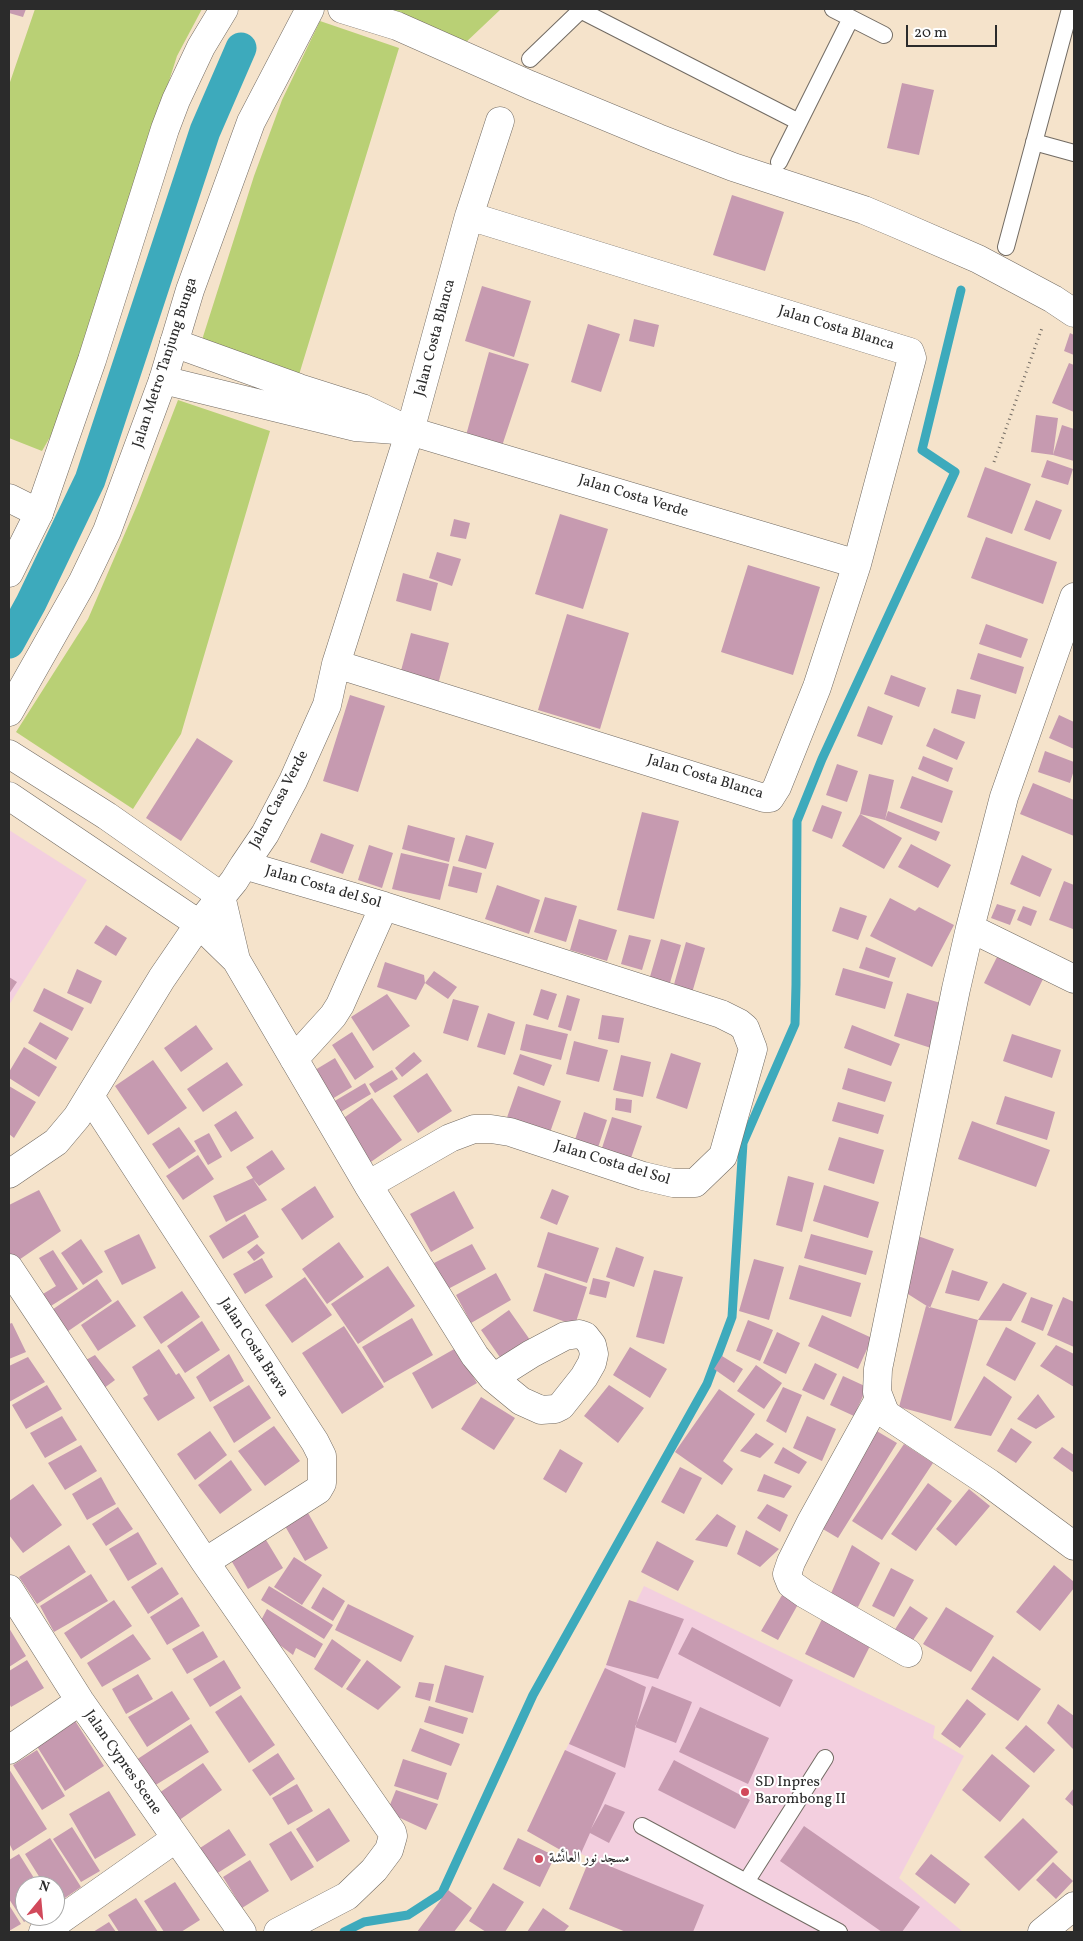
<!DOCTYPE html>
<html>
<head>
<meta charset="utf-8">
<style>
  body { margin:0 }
  #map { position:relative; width:1083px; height:1941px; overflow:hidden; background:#f5e3cb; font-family:Vollkorn,serif }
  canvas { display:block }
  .frame { position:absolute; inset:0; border:10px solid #2b2b2b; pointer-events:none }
  .north { position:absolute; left:15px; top:1876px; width:50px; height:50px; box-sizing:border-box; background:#fff; border:1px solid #aaa; border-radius:50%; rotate:17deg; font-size:14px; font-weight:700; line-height:20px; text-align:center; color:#2b2b2b }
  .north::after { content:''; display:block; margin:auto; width:18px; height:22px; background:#d1495b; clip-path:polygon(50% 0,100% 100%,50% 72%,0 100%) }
  .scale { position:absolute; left:906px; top:25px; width:91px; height:22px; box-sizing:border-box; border:2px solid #2b2b2b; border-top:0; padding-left:6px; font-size:15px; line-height:18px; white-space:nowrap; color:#2b2b2b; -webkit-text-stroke:4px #fff; paint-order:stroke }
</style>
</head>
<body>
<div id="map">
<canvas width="1083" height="1941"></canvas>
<div class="frame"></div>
<div class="north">N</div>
<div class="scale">20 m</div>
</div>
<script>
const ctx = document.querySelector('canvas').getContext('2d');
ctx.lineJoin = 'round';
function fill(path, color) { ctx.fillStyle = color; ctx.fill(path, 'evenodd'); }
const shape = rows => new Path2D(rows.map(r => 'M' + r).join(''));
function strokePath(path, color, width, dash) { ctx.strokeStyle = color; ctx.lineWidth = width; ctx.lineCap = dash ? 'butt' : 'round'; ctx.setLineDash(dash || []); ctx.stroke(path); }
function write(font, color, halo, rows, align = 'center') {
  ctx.font = font + ' Vollkorn,Amiri,serif'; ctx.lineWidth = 4; ctx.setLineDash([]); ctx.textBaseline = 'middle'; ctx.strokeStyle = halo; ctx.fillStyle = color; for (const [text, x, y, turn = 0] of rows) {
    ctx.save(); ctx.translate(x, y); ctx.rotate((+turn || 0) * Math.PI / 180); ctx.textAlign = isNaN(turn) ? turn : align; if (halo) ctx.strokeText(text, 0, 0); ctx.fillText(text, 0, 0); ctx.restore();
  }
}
fill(shape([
  [9,830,87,880,9,1005],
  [644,1586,935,1726,933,1738,964,1756,899,1878,963,1932,645,1932,582,1905,600,1862,527,1831]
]), '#f3cfdf');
fill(shape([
  [35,9,202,9,177,56,61,418,42,451,9,438,9,85],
  [364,9,501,9,463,45],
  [320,21,399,48,298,378,201,343,254,176,282,100],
  [178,400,270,431,181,734,133,809,16,732,88,619,138,503]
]), '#b9d075');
strokePath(shape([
  [344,1932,364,1922,408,1915,442,1893,533,1695,707,1384,732,1317,743,1143,795,1024,796,985,797,821,822,759,955,472,922,450,961,290]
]), '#3daabc', 9);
strokePath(shape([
  [9,643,31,603,90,480,205,131,241,48]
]), '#3daabc', 31);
fill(shape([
  [9,9,26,9,23,17,9,13],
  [902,83,934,90,919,155,887,148],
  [732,195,784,212,765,271,713,255],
  [482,286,531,301,514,357,465,341],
  [634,319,659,325,654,347,629,341],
  [588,324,620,334,601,392,571,382],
  [1070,333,1074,335,1074,355,1064,351],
  [489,352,529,364,501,449,465,439],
  [1069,363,1074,365,1074,412,1052,403],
  [1036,415,1058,418,1053,455,1031,452],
  [1062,425,1074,429,1074,461,1053,455],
  [1047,460,1073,469,1068,485,1041,477],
  [985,467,1031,484,1012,534,967,517],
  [1036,500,1062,510,1050,540,1024,530],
  [560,514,608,529,583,609,535,594],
  [454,519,470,523,466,539,450,536],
  [986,537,1057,562,1043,604,971,578],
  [437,552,461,559,452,586,429,578],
  [748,565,820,587,793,675,721,652],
  [403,573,438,583,431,611,396,601],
  [567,614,629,633,600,729,538,710],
  [986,624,1028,639,1021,658,979,644],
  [411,633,449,643,436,692,398,682],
  [978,653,1024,667,1016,694,970,679],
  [891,675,926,688,919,707,884,694],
  [957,689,981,695,975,719,951,713],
  [350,695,385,706,358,792,323,781],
  [868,706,893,716,882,745,857,736],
  [1059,715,1074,722,1074,749,1049,738],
  [934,728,965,742,957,760,926,746],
  [197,738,233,761,181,841,146,818],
  [1045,751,1074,762,1074,770,1070,783,1038,772],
  [923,756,953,768,948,782,918,769],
  [837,764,858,771,847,802,826,795],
  [869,774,894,780,885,820,860,814],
  [912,776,953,791,942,823,900,808],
  [1033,783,1074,800,1074,836,1020,814],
  [822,805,842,812,832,839,812,831],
  [888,811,940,832,936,841,885,820],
  [642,812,679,821,654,919,617,910],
  [860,814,902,838,884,869,842,846],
  [408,825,455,838,449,862,402,849],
  [321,833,354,845,343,874,310,862],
  [466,835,494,843,486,869,458,861],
  [911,844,951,865,938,888,898,867],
  [369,845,393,853,382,888,358,880],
  [401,853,449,864,440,900,392,889],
  [1022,855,1052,869,1040,897,1010,884],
  [453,866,482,873,477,893,448,886],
  [1064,881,1074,885,1073,929,1049,920],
  [497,885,540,900,529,934,485,919],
  [545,897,577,906,566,942,534,932],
  [890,898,915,911,919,907,954,925,932,967,870,936],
  [997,904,1016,910,1010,925,991,918],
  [1023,906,1037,911,1031,926,1017,920],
  [840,907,867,916,858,940,832,931],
  [579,919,617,930,607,961,570,950],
  [106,925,127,938,116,956,94,943],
  [629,935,651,940,642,970,621,964],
  [661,939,681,945,667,993,647,987],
  [686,942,705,948,690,1000,671,995],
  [866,947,896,958,889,978,859,968],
  [997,957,1043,979,1030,1006,984,983],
  [385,962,424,975,425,983,416,1000,377,987],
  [843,968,893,982,885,1009,835,995],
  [77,969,102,981,91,1004,67,993],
  [434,971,457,987,448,999,425,983],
  [9,977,17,982,9,994],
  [44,988,84,1008,72,1031,33,1011],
  [541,989,557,994,548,1020,533,1015],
  [907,993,944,1004,931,1048,894,1036],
  [387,994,410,1026,373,1051,351,1017],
  [567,995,580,999,571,1031,558,1027],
  [453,999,479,1006,468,1041,443,1033],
  [488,1013,515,1022,505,1055,477,1047],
  [602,1015,624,1018,619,1043,598,1039],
  [40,1022,69,1038,56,1060,28,1043],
  [526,1024,568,1034,561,1060,520,1050],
  [196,1025,213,1049,181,1072,164,1048],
  [852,1025,900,1044,891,1066,844,1048],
  [352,1032,374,1067,355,1080,332,1045],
  [1012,1034,1061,1050,1052,1078,1003,1061],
  [574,1041,608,1050,599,1082,566,1074],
  [24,1047,57,1067,39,1097,9,1078,9,1072],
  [414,1052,422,1061,402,1077,395,1068],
  [671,1053,701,1063,687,1109,656,1098],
  [520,1054,552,1065,544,1086,513,1074],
  [621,1055,651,1062,643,1097,613,1090],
  [335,1058,352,1087,332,1099,315,1070],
  [153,1060,187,1108,148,1135,115,1086],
  [227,1062,243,1085,203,1112,187,1089],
  [848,1068,892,1082,885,1102,842,1089],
  [392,1070,398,1079,375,1093,369,1084],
  [427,1073,452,1111,418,1133,393,1096],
  [365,1083,371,1094,339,1113,333,1102],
  [9,1086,36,1102,14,1138,9,1134],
  [518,1086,561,1101,547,1141,504,1126],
  [1005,1096,1055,1112,1047,1140,996,1124],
  [372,1098,402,1140,368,1164,338,1122],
  [616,1098,632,1100,631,1113,615,1110],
  [838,1102,884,1115,878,1134,832,1121],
  [236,1111,254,1138,231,1152,214,1125],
  [584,1112,607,1120,596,1154,573,1146],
  [612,1117,642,1126,630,1161,601,1151],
  [972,1121,1050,1150,1036,1187,958,1159],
  [179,1127,196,1151,169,1169,152,1144],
  [209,1133,222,1157,208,1165,194,1141],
  [839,1137,884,1150,874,1184,828,1170],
  [272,1150,285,1169,259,1186,253,1179,267,1200,226,1222,213,1196,253,1178,246,1167],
  [198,1155,214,1179,183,1200,166,1176],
  [788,1176,814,1183,802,1232,776,1225],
  [824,1185,879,1202,868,1238,813,1221],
  [315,1186,334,1217,302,1240,281,1209],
  [552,1189,569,1196,557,1225,540,1218],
  [39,1190,61,1231,13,1264,9,1255,9,1205],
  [454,1191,474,1228,431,1252,410,1214],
  [245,1214,259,1237,223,1259,209,1236],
  [548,1232,599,1248,587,1283,537,1267],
  [139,1234,156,1268,122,1285,104,1251],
  [811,1234,873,1251,866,1275,804,1258],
  [918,1236,954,1249,930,1308,900,1289],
  [81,1239,103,1272,83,1285,61,1253],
  [339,1242,364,1277,327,1304,302,1269],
  [257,1244,265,1253,254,1261,247,1252],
  [472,1244,486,1269,448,1289,434,1263],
  [616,1247,644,1257,634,1287,606,1277],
  [53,1250,78,1289,46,1309,38,1297,56,1286,39,1258],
  [262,1258,273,1277,245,1294,233,1274],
  [754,1259,784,1267,769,1320,739,1311],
  [799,1265,861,1283,851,1317,789,1299],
  [388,1266,415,1306,358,1344,331,1304],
  [654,1270,683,1277,664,1344,636,1337],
  [952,1270,988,1282,979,1301,945,1293],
  [496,1273,511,1300,471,1323,456,1295],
  [545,1273,587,1287,575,1325,533,1311],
  [305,1277,332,1315,292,1343,265,1305],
  [593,1278,610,1282,606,1298,589,1294],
  [97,1279,112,1301,61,1336,46,1314],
  [1003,1283,1027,1293,1011,1321,978,1320],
  [182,1291,200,1317,161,1344,143,1317],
  [1031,1297,1053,1305,1043,1331,1021,1322],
  [1063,1297,1074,1302,1074,1347,1047,1335],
  [118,1300,136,1326,98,1351,81,1325],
  [926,1306,978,1320,951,1421,899,1407],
  [509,1310,535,1347,506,1366,481,1330],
  [822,1315,872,1338,858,1369,808,1346],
  [412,1318,433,1355,384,1383,362,1347],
  [748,1320,773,1330,760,1361,736,1351],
  [202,1321,220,1350,185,1373,167,1346],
  [12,1323,26,1352,9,1359,9,1324],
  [344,1326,384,1387,342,1414,302,1353],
  [1006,1327,1036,1343,1015,1381,986,1365],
  [777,1332,800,1343,786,1374,763,1363],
  [1056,1345,1074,1354,1074,1387,1040,1366],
  [630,1347,667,1369,650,1398,613,1375],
  [456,1348,477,1383,432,1409,412,1373],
  [159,1349,176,1375,179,1373,195,1398,158,1421,143,1398,148,1395,132,1367],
  [229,1354,244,1381,210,1402,196,1377],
  [95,1355,115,1380,96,1394,77,1365],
  [722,1356,743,1369,734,1383,714,1369],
  [28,1357,45,1382,9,1402,9,1366],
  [815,1363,837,1374,824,1400,802,1390],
  [756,1365,782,1383,764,1409,737,1391],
  [843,1376,867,1387,854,1416,830,1405],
  [984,1376,1012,1397,991,1436,954,1428],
  [47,1385,62,1409,26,1429,12,1405],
  [249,1385,271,1418,234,1443,213,1407],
  [609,1385,644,1408,618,1443,584,1416],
  [783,1387,802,1395,786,1433,766,1421],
  [719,1389,755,1414,723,1461,733,1469,722,1485,675,1452],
  [1038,1394,1055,1417,1036,1429,1017,1419],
  [481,1397,515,1418,494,1450,461,1429],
  [62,1416,77,1440,45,1458,30,1433],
  [807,1416,836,1429,822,1461,793,1448],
  [274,1426,300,1461,265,1486,238,1451],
  [870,1427,897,1443,838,1538,811,1522],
  [1011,1428,1032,1442,1016,1463,997,1451],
  [210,1431,227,1455,195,1480,177,1454],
  [756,1433,774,1444,760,1458,740,1451],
  [904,1444,933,1463,882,1540,852,1521],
  [81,1445,97,1471,65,1490,48,1463],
  [783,1447,807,1462,799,1474,774,1463],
  [1062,1447,1074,1455,1074,1473,1053,1458],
  [560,1449,583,1463,566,1493,543,1479],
  [231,1460,252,1490,220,1514,198,1485],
  [680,1467,702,1478,684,1514,661,1502],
  [764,1474,792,1486,784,1498,757,1491],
  [101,1477,116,1504,87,1520,72,1494],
  [928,1483,952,1501,916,1551,891,1534],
  [33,1484,62,1525,23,1553,9,1535,9,1501],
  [969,1489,990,1506,956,1546,936,1529],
  [767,1504,788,1515,780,1532,757,1518],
  [118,1507,133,1529,106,1546,92,1524],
  [308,1513,328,1548,305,1561,285,1526],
  [717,1514,736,1526,727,1547,695,1540],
  [746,1530,779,1549,760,1567,737,1554],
  [138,1532,157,1564,128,1581,109,1549],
  [263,1535,283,1568,248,1589,228,1555],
  [657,1541,694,1561,678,1591,641,1572],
  [69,1545,86,1572,37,1604,19,1577],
  [852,1545,880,1563,858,1607,829,1598],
  [294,1557,322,1575,302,1605,274,1587],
  [1054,1565,1074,1582,1074,1588,1040,1631,1016,1612],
  [162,1567,179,1594,148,1614,131,1587],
  [891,1568,914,1580,894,1617,872,1606],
  [91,1574,108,1601,54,1632,40,1606],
  [269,1586,333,1625,324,1639,261,1600],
  [323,1587,345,1601,333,1621,311,1608],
  [785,1590,801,1599,778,1640,761,1631],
  [182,1597,200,1626,167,1645,150,1617],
  [114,1600,132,1626,81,1659,64,1633],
  [629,1600,684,1619,658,1679,606,1665],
  [348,1604,414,1636,401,1662,335,1630],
  [910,1606,928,1618,909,1646,892,1634],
  [946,1607,994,1636,971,1672,923,1644],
  [267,1609,323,1644,315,1658,296,1648,293,1655,257,1628],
  [825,1613,874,1638,854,1678,805,1654],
  [692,1627,793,1680,780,1707,678,1654],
  [9,1628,26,1656,9,1667],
  [203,1631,218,1657,187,1674,172,1649],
  [133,1634,151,1659,102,1687,87,1663],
  [332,1639,361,1660,342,1688,314,1669],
  [993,1656,1041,1689,1018,1721,971,1689],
  [27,1660,44,1688,11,1707,9,1703,9,1671],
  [224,1660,241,1688,210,1707,193,1679],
  [367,1660,401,1687,378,1710,346,1689],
  [445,1665,484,1676,473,1713,435,1702],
  [605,1668,646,1687,625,1768,569,1744],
  [138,1674,153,1699,126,1714,112,1689],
  [419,1682,434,1684,430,1701,415,1697],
  [652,1686,692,1702,676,1743,635,1727],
  [172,1691,190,1719,147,1747,128,1717],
  [241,1695,275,1745,249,1763,215,1712],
  [967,1699,986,1714,960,1748,941,1734],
  [1058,1704,1074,1716,1074,1750,1047,1723],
  [429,1706,468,1718,463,1734,424,1722],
  [700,1707,769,1738,748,1784,679,1752],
  [72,1716,104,1766,65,1791,33,1740],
  [191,1724,209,1752,154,1786,136,1760],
  [1026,1725,1055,1750,1034,1773,1005,1748],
  [420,1728,460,1744,451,1766,411,1751],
  [37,1750,65,1796,42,1810,13,1765],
  [565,1750,616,1773,591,1829,605,1804,625,1812,609,1843,590,1833,578,1860,527,1831],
  [278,1753,295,1779,270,1796,252,1770],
  [992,1754,1030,1786,1000,1822,962,1790],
  [403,1759,447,1773,438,1800,394,1786],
  [674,1760,750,1800,735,1829,658,1790],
  [203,1763,222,1790,178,1821,159,1793],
  [9,1769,47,1829,13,1851,9,1843],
  [297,1784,313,1811,288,1825,272,1798],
  [1074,1788,1074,1807,1065,1799],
  [396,1790,438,1804,426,1830,387,1812],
  [109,1791,136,1835,95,1859,69,1814],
  [329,1808,350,1841,317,1862,296,1829],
  [1023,1818,1058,1852,1019,1891,984,1857],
  [804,1826,920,1907,902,1932,882,1932,780,1861],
  [72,1827,100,1871,81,1882,53,1839],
  [229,1829,246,1855,216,1874,200,1848],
  [291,1831,314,1867,291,1881,269,1844],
  [50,1838,81,1887,56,1904,55,1886,45,1886,25,1854],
  [518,1838,555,1856,540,1887,503,1869],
  [19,1854,39,1886,25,1886,25,1916,34,1916,24,1922,9,1899,9,1860],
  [931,1854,970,1884,955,1904,915,1874],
  [590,1858,704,1905,693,1932,626,1932,569,1909],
  [250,1860,269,1891,242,1908,223,1877],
  [1053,1862,1073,1881,1056,1899,1036,1880],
  [175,1882,200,1920,181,1932,164,1932,144,1901],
  [493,1883,524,1902,505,1932,486,1932,469,1921],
  [448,1890,472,1908,454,1932,417,1932],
  [136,1898,158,1932,119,1932,108,1915],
  [9,1905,21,1924,9,1931],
  [543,1908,569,1926,564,1932,527,1932],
  [109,1922,116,1932,93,1932]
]), '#c69ab0');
const service = shape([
  [833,9,884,35],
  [580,10,799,122],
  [530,59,582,9],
  [1034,142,1074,153],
  [779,162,851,18],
  [1006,247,1070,9],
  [642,1826,839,1932],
  [746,1882,825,1758]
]);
const minor = shape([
  [342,9,397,26,530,85,658,138,733,167,864,210,895,223,978,259,1053,299,1074,313],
  [174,343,299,388,362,408,410,431,857,564],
  [163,380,355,427,396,430],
  [9,498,39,513],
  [1074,597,1004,797,970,928,956,989,878,1369,877,1392,884,1410,887,1415,989,1483,1074,1546],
  [336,664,764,798,770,798,777,787,817,687,857,564,912,358,910,352,469,216],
  [9,754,107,816,221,896,236,960],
  [9,796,199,924,236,960,368,1185,450,1138,474,1129,491,1129,510,1132,643,1176,673,1183,695,1183,723,1156,753,1049,745,1028,739,1023,721,1014,384,906,244,865],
  [970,928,1074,979],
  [294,1059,333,1016,340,1005,384,906],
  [91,1098,315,1442,322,1456,322,1483,318,1490,205,1562],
  [9,1174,56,1142,77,1117,162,978,199,924,234,881,244,865,265,834,293,781,327,705,336,664,410,431,469,216,500,121],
  [368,1185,475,1356,493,1378,521,1401,541,1410,555,1409,561,1406,584,1377,592,1363,594,1354,592,1345,585,1336,579,1334,565,1336,531,1354,493,1378],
  [9,1268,205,1562,392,1832,393,1836,389,1850,374,1870,347,1896,278,1932],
  [879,1399,811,1522,791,1562,787,1574,791,1584,805,1594,908,1653],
  [9,1589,80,1701,242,1932],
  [9,1750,80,1701],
  [43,1932,175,1839],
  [1042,1932,1074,1906]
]);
const secondary = shape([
  [9,573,39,513,92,360,165,129,176,100,201,47,224,9],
  [9,712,82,583,107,531,163,380,190,290,251,122,310,9]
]);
strokePath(service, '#726b63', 18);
strokePath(minor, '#726b63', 29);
strokePath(secondary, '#726b63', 29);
strokePath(shape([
  [994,462,1042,328]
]), '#726b63', 3, [1, 4]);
strokePath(service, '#fff', 16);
strokePath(minor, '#fff', 28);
strokePath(secondary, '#fff', 28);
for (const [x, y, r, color] of [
  [745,1792,5,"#d1495b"],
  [539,1859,5,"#d1495b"]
]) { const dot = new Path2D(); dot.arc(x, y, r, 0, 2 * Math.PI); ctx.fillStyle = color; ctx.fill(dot); strokePath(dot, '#fff', 2); }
write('15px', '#2b2b2b', '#fff', [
  ["Jalan Costa Blanca",836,329,17],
  ["Jalan Costa Blanca",436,338,-75],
  ["Jalan Metro Tanjung Bunga",166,363,-72],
  ["Jalan Costa Verde",633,497,17],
  ["Jalan Costa Blanca",705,778,17],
  ["Jalan Casa Verde",280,800,-62],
  ["Jalan Costa del Sol",323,888,16],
  ["Jalan Costa del Sol",612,1164,17],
  ["Jalan Costa Brava",253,1348,57],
  ["Jalan Cypres Scene",122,1763,55]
]);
write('15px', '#2b2b2b', '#fff', [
  ["SD Inpres",755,1783],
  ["Barombong II",755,1800],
  ["مسجد نور العائشة",549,1859]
], 'left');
</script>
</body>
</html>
